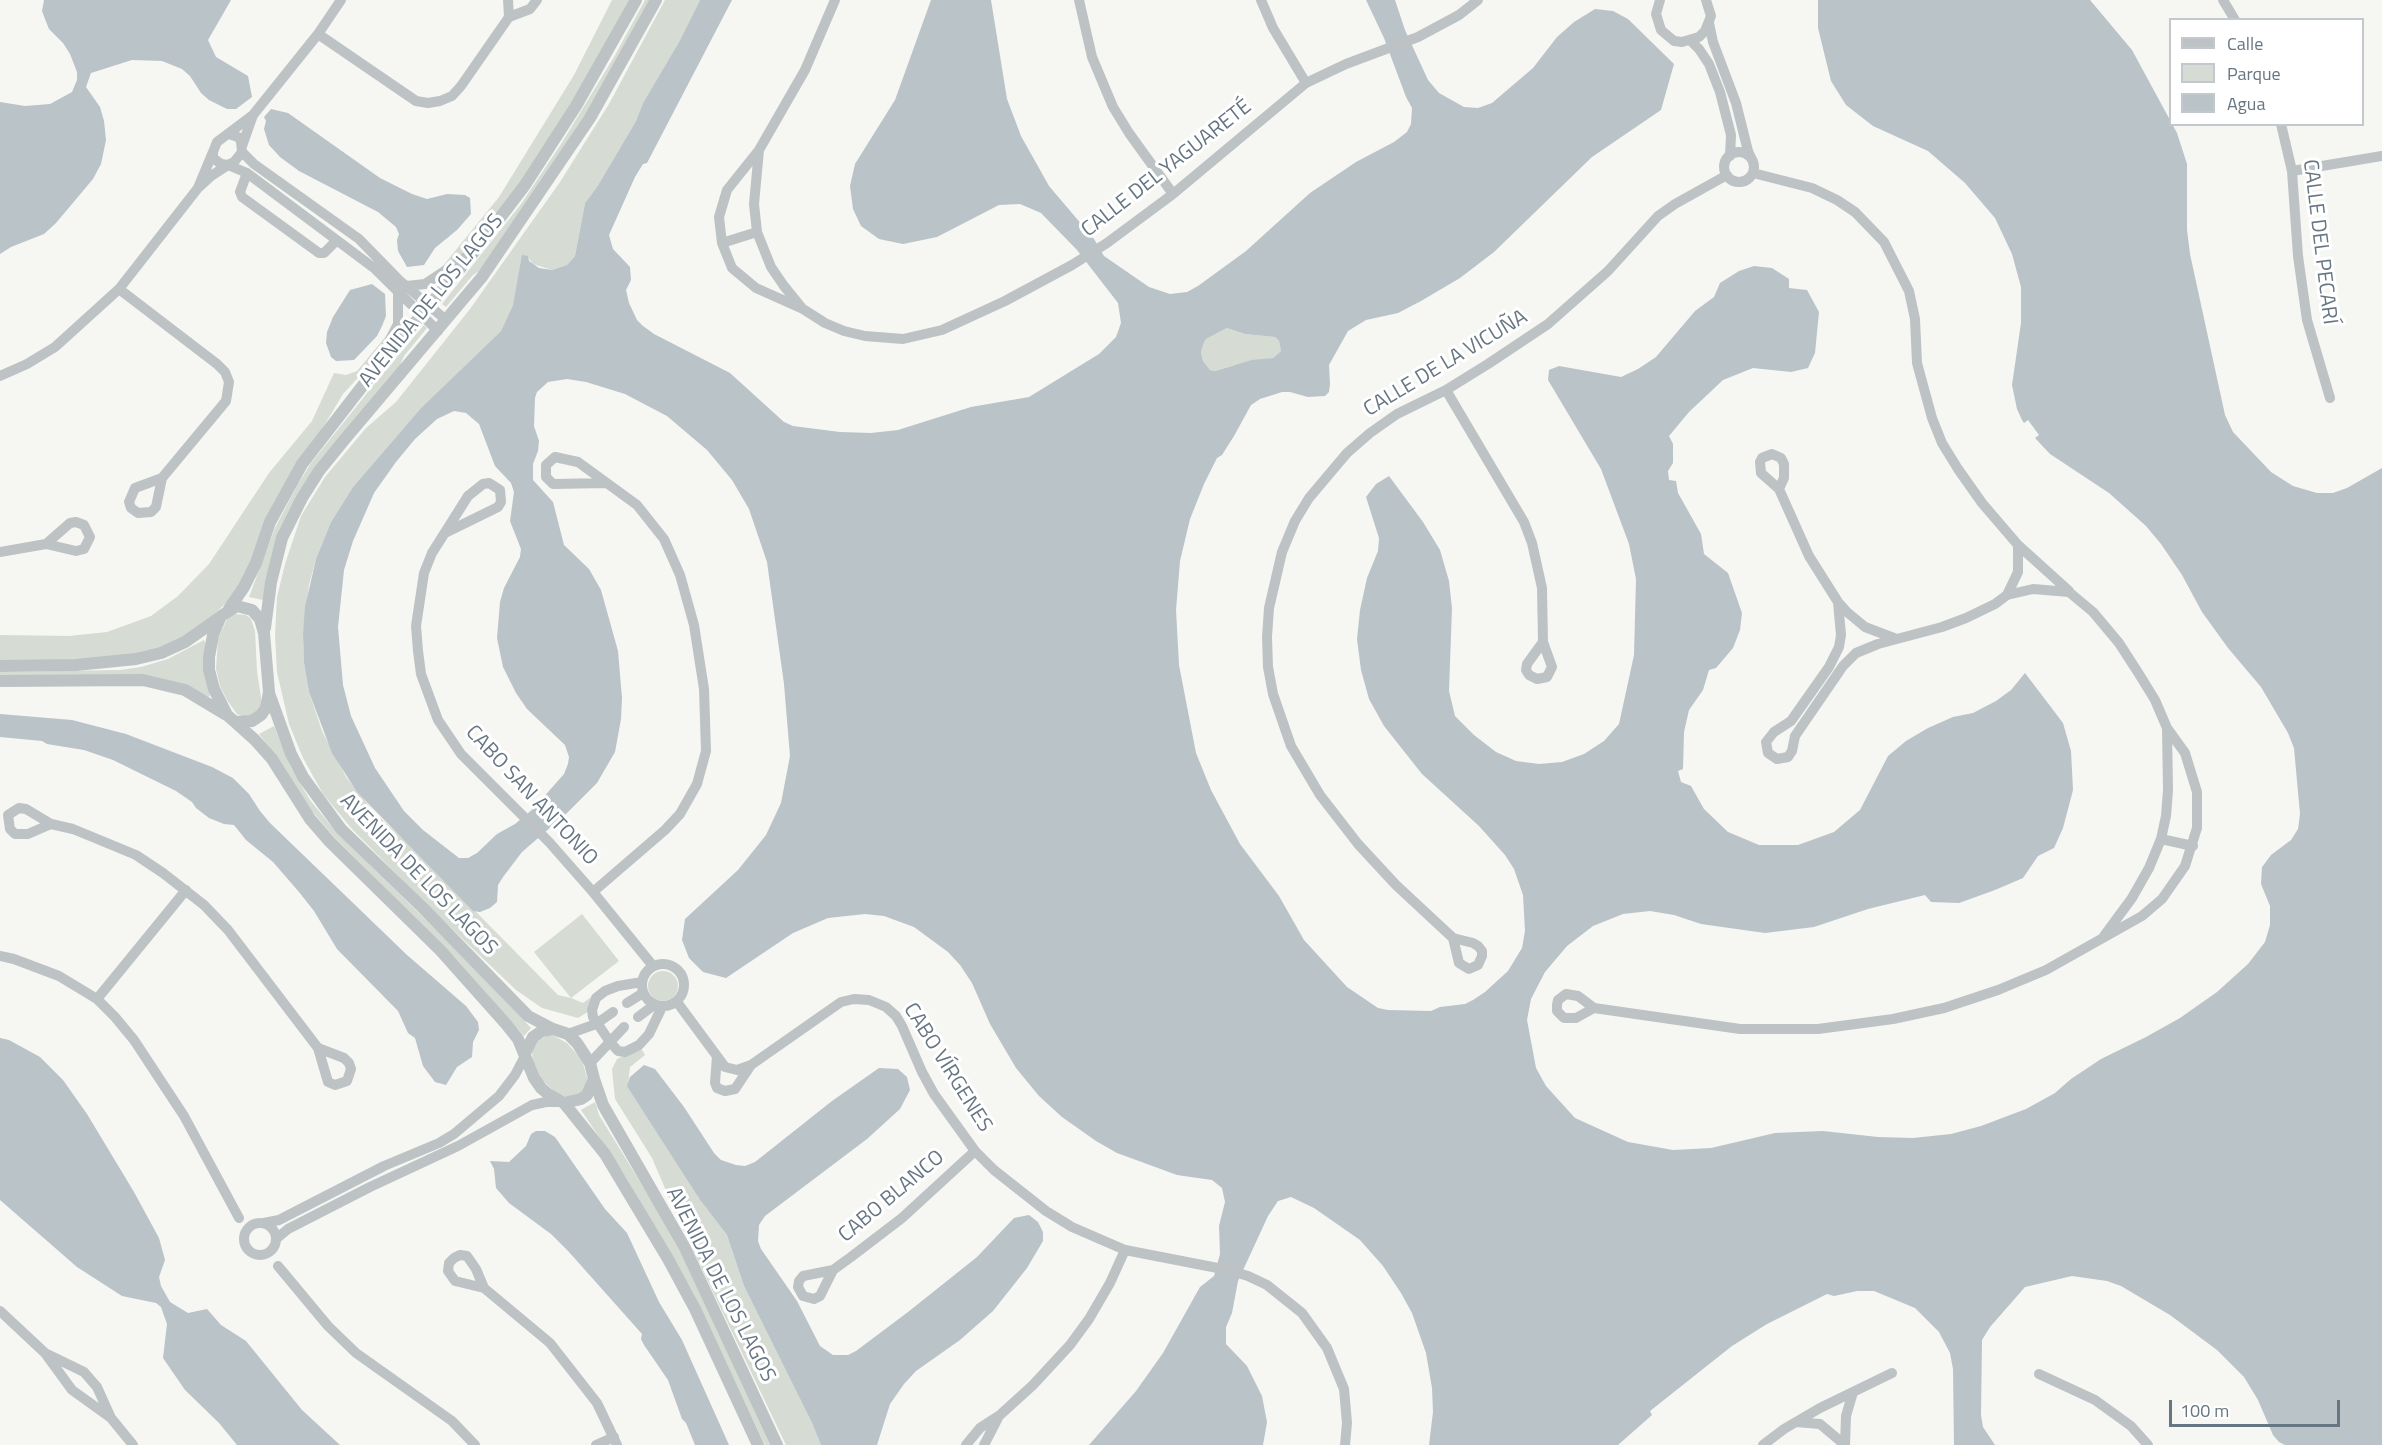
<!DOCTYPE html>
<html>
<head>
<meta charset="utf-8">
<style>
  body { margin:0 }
  #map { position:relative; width:2382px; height:1445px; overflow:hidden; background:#f6f6f3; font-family:"Titillium Web",sans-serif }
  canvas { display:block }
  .legend { position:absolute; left:2169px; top:18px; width:195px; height:108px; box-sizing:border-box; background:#fff; border:2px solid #c2c8cd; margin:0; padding:8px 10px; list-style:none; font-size:18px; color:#677683 }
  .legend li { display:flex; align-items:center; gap:12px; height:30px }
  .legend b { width:30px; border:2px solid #c2c8cd }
  .scale { position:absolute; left:2169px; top:1400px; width:171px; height:27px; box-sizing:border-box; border:3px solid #677683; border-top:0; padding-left:8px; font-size:18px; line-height:21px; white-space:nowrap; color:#677683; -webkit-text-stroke:4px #fff; paint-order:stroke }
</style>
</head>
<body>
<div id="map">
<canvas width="2382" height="1445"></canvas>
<ul class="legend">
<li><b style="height:8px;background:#bdc2c5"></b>Calle</li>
<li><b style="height:16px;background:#d6dbd3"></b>Parque</li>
<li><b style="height:16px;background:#b9c3c8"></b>Agua</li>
</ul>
<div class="scale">100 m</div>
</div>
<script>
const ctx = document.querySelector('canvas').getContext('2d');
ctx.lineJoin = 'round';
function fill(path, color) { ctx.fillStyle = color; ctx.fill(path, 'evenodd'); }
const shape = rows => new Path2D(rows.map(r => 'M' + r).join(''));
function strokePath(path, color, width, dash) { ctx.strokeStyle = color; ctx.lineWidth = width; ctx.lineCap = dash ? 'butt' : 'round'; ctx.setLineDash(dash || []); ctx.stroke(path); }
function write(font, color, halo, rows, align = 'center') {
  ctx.font = font + ' "Titillium Web",sans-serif'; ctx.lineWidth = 6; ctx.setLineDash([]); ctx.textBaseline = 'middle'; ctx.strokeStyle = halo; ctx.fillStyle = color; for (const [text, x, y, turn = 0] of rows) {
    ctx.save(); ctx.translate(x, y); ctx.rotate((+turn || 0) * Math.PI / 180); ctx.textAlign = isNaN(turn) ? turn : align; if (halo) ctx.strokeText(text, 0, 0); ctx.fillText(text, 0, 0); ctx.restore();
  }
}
fill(shape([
  [612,0,630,0,579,96,505,205,465,254,438,272,499,197,574,75],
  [645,0,652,0,590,112,484,268,473,275,446,307,442,304,521,204,561,144,614,57],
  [665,0,700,0,679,42,643,103,636,121,597,187,585,203,575,256,567,265,552,270,533,264,527,256,513,305,501,331,421,408,353,487,331,522,316,559,309,585,303,634,304,663,309,692,322,731,346,777,375,813,409,844,558,995,571,998,534,952,582,914,619,961,571,998,583,1003,591,997,589,1011,578,1018,542,1008,516,990,426,904,352,829,323,794,303,758,289,724,277,672,275,636,277,597,285,564,301,516,325,477,366,428,396,402,470,309,560,182,609,104],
  [424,325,427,328,404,356,398,370,337,441,266,577,263,600,249,597,275,528,298,484,311,463,380,377],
  [1227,328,1245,334,1275,337,1279,341,1281,351,1273,358,1231,366,1215,371,1210,370,1203,361,1201,352,1203,345,1206,339],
  [392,329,378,356,343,394,319,434,245,576,230,599,202,626,160,650,93,660,0,662,0,635,69,636,107,632,151,616,178,596,209,564,269,473,312,421,334,373,346,375,357,371],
  [235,614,246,615,251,619,255,631,257,671,262,704,260,710,247,718,237,714,227,700,220,686,216,669,218,639,228,617],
  [204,640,206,644,210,695,209,697,162,679,0,676,0,672,120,670,141,667,168,659],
  [274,726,290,766,310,800,337,833,464,957,531,1028,524,1036,459,962,334,837,306,804,284,767,259,734],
  '648 986a15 15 0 1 1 30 0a15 15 0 1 1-30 0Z',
  [549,1035,554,1036,567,1043,582,1060,588,1081,581,1094,568,1098,554,1091,541,1079,533,1064,532,1052,535,1042],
  [641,1048,645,1055,630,1067,628,1086,700,1200,727,1235,744,1286,812,1423,821,1445,786,1445,679,1221,652,1158,615,1099,612,1069,617,1059],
  [595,1102,599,1115,656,1208,683,1257,772,1445,765,1445,692,1291,626,1177,581,1110]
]), '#d6dbd3');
fill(shape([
  [44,0,231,0,208,40,216,57,248,76,252,97,236,109,227,109,209,100,201,93,190,76,182,69,162,61,132,60,91,73,86,87,100,107,104,121,106,140,101,164,93,179,56,223,44,234,11,247,0,254,0,102,25,106,50,104,72,92,77,80,77,72,70,54,63,43,49,29,45,19,42,11],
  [700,0,732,0,647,163,643,164,635,177,609,235,613,249,630,267,631,280,626,290,629,303,637,320,643,326,654,334,730,373,784,422,793,426,840,432,871,433,898,430,971,407,1029,397,1099,354,1116,337,1121,323,1118,303,1077,250,1041,213,1020,204,999,205,937,237,903,244,879,239,861,226,853,209,850,186,855,164,895,100,931,0,991,0,1007,99,1021,136,1049,186,1094,239,1104,256,1149,287,1170,294,1187,292,1198,286,1246,251,1310,193,1356,162,1394,142,1407,132,1411,124,1412,108,1406,97,1384,38,1366,0,1395,0,1405,30,1428,80,1439,93,1464,107,1478,108,1492,103,1533,68,1557,37,1574,22,1595,9,1613,11,1628,19,1674,64,1661,110,1592,157,1494,252,1460,278,1421,301,1398,313,1366,320,1348,331,1329,365,1330,384,1329,392,1325,396,1308,397,1290,392,1282,392,1260,399,1251,405,1234,436,1222,455,1217,458,1204,484,1190,519,1180,561,1176,610,1179,665,1196,753,1211,790,1240,844,1279,896,1304,940,1347,987,1378,1008,1388,1010,1431,1011,1440,1007,1465,1004,1473,1000,1485,992,1508,971,1522,948,1525,931,1523,895,1514,869,1505,855,1479,826,1422,774,1384,726,1369,699,1361,670,1357,639,1360,610,1367,578,1378,551,1379,538,1366,497,1376,484,1389,476,1423,522,1440,550,1449,581,1452,608,1449,691,1455,716,1474,735,1496,752,1516,761,1539,764,1562,762,1584,754,1604,741,1619,724,1634,655,1636,579,1629,544,1601,469,1548,380,1549,370,1559,366,1621,377,1638,369,1656,357,1695,311,1714,297,1720,283,1739,271,1754,266,1772,268,1789,279,1789,288,1807,290,1819,312,1815,353,1808,368,1791,372,1753,368,1723,380,1689,412,1669,436,1673,444,1673,463,1668,471,1669,480,1676,481,1678,493,1701,534,1704,554,1728,573,1742,613,1740,630,1733,648,1716,668,1709,670,1703,690,1689,710,1684,732,1683,769,1678,771,1681,782,1691,786,1704,809,1728,832,1759,845,1798,845,1834,832,1860,810,1888,756,1906,741,1928,728,1953,717,1973,713,1996,701,2011,690,2025,673,2063,723,2071,751,2073,790,2063,828,2054,848,2038,856,2023,878,1995,890,1959,903,1931,902,1925,895,1868,909,1814,927,1765,933,1701,924,1674,915,1650,911,1623,914,1593,926,1567,946,1545,972,1531,999,1527,1020,1536,1068,1546,1086,1575,1118,1628,1142,1673,1150,1711,1148,1775,1133,1823,1131,1878,1137,1913,1138,1951,1134,1981,1126,2026,1109,2055,1093,2071,1079,2101,1059,2146,1037,2180,1018,2217,992,2248,964,2265,942,2270,925,2270,906,2261,884,2262,867,2271,855,2291,840,2298,829,2300,814,2294,748,2288,733,2261,687,2228,648,2202,612,2182,575,2161,544,2146,526,2109,493,2050,454,2035,438,2039,435,2028,420,2024,423,2022,420,2017,409,2012,385,2021,323,2021,287,2012,254,1995,218,1965,183,1928,151,1873,126,1846,105,1831,81,1818,28,1818,0,2090,0,2132,50,2177,133,2187,164,2187,230,2190,254,2225,415,2233,432,2271,472,2293,486,2317,493,2333,493,2347,488,2382,468,2382,1445,2285,1445,2279,1442,2273,1435,2258,1400,2244,1377,2217,1350,2170,1315,2121,1286,2107,1281,2072,1276,2025,1287,1990,1327,1982,1340,1981,1415,1983,1427,1995,1445,1954,1445,1953,1369,1950,1353,1939,1332,1915,1308,1874,1291,1857,1291,1834,1296,1827,1294,1767,1324,1732,1346,1650,1411,1652,1415,1618,1445,1429,1445,1433,1412,1432,1388,1426,1353,1412,1313,1401,1293,1383,1266,1360,1240,1314,1208,1291,1197,1278,1201,1268,1216,1238,1281,1232,1313,1226,1327,1226,1344,1247,1366,1262,1396,1267,1422,1263,1445,1089,1445,1136,1391,1163,1353,1200,1287,1214,1276,1220,1254,1219,1226,1225,1202,1222,1188,1212,1180,1177,1175,1117,1153,1096,1141,1062,1117,1039,1096,1016,1068,990,1024,972,983,960,965,948,952,914,927,884,916,865,914,828,918,793,933,726,978,703,972,689,958,682,940,685,919,738,870,766,835,781,803,790,756,784,684,767,562,749,509,732,480,707,450,667,416,625,394,586,382,567,379,548,382,537,392,535,398,534,426,539,441,538,451,533,464,533,480,553,502,564,545,589,569,601,590,618,651,622,698,621,719,615,752,597,783,567,813,522,852,503,877,498,885,497,902,490,908,480,912,473,911,357,792,332,753,309,692,304,663,303,634,305,607,316,559,331,522,353,487,421,408,501,331,513,305,522,255,528,256,529,261,539,268,552,270,567,265,575,256,585,203,597,187,636,121,643,103,679,42],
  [1227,328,1245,334,1275,337,1279,341,1281,351,1273,358,1252,360,1215,371,1210,370,1203,361,1201,352,1203,345,1206,339],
  [454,411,466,413,479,424,495,466,511,483,514,492,510,521,521,549,520,557,504,588,500,602,497,638,503,667,516,693,527,709,565,745,569,757,568,764,564,774,533,809,515,824,497,834,477,853,468,858,459,858,423,830,404,811,375,768,351,716,343,685,338,627,344,570,353,541,374,493,396,462,415,439,437,419],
  [271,109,288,113,380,178,412,194,427,199,447,194,465,195,470,198,471,214,457,230,435,248,424,265,407,267,398,251,397,240,399,234,396,227,378,212,299,171,280,157,269,145,264,129,266,121,264,117],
  [372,284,385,294,386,316,382,326,377,336,354,360,336,361,331,357,326,343,327,332,333,317,350,290],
  [0,714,72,720,126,734,212,767,233,778,249,794,260,811,270,823,407,955,466,1006,478,1022,479,1030,473,1042,472,1057,457,1067,446,1085,435,1082,423,1066,415,1038,408,1033,398,1011,337,949,314,911,299,892,273,862,246,840,234,825,224,824,209,818,196,808,192,802,176,791,113,760,84,750,47,744,42,741,0,737],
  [0,1038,9,1040,40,1057,63,1080,87,1114,134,1192,159,1238,165,1260,159,1277,161,1286,170,1302,188,1313,207,1309,221,1325,246,1341,302,1410,340,1445,237,1445,219,1423,185,1390,163,1358,167,1324,161,1307,156,1303,122,1296,77,1267,0,1200],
  [644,1065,655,1069,684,1107,714,1153,721,1160,736,1165,745,1166,755,1162,832,1101,879,1068,898,1069,907,1077,910,1090,900,1109,867,1139,765,1216,759,1225,758,1241,761,1249,797,1301,820,1346,833,1355,848,1355,856,1351,908,1312,977,1257,1014,1218,1029,1215,1038,1222,1043,1232,1043,1241,1027,1268,993,1311,960,1340,916,1371,904,1384,890,1404,877,1445,821,1445,812,1423,744,1286,727,1235,700,1200,627,1086,630,1077],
  [536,1131,545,1131,555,1137,605,1209,627,1233,659,1302,682,1340,729,1445,695,1445,686,1423,682,1419,668,1380,644,1345,641,1339,642,1334,569,1252,551,1234,509,1203,496,1188,494,1169,490,1161,509,1162,526,1146,531,1134]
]), '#b9c3c8');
strokePath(shape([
  [508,0,509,17],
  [835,0,805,70,759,150,727,190,719,217,722,243,732,268,756,288,803,309,825,323,844,331,865,336,903,339,942,330,1005,301,1072,265,1107,243,1173,194,1306,83,1346,64,1418,37,1459,15,1478,0],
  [1079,0,1092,57,1113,107,1129,133,1173,194],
  [1261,0,1273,28,1306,83],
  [1660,0,1656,14,1661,30,1674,41,1682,42,1699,37,1705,31,1711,16,1706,0],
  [2223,0,2235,20],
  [1709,23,1713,42,1736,103,1748,151,1752,160],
  [318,34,416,101,428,103,440,101,452,96,461,86,509,17,530,9,537,0],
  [1691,41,1699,49,1709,64,1720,92,1731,135,1730,156],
  [253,115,318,34,341,0],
  [2281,124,2292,171,2298,256,2307,320,2330,398],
  [229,134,238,137,241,141,242,152,234,162,228,165,221,164,213,158,213,152,217,142,253,115,242,146],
  [759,150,754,204,757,232,771,267,784,286,801,307],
  [213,152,198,188,211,176,228,165,247,173,374,268,438,331],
  [242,152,254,164,359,239,399,280,446,320],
  '1724 167a15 15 0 1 1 30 0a15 15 0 1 1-30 0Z',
  [2292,171,2382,156],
  [247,173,240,192,242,197,319,253,324,253,336,241],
  [1753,173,1812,188,1837,200,1855,212,1884,242,1909,291,1915,319,1917,363,1932,418,1942,443,1958,469,1982,503,2018,545,2069,591],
  [722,243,757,232],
  [407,286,425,284,466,257],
  [119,289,217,364,225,372,229,382,226,401,162,478,135,488,129,502,131,508,138,513,151,512,156,507,162,478],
  [379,361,398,324,398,294],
  [0,376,27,364,55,347,119,289,198,188],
  [1446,390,1524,522,1532,543,1542,588,1543,642,1552,667,1547,677,1537,679,1529,675,1526,670,1527,664,1543,642],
  [1779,489,1784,478,1784,464,1781,458,1772,454,1762,458,1760,462,1761,473,1779,489,1809,556,1838,602,1847,612,1865,627,1894,638],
  [445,533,498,507,501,502,500,490,489,483,483,484,468,496,432,553,424,573,416,626,418,651,421,674,438,720,461,754,549,842,593,892,653,966],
  [0,552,46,544,76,551,84,549,90,537,84,525,76,522,70,523,46,544],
  [1838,602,1841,635,1839,647,1829,667,1791,721,1774,732,1766,742,1768,753,1777,759,1788,757,1792,751,1795,736,1843,666,1856,653,1878,644,1942,627,1966,618,1995,604,2007,595,2018,572,2018,545],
  [51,824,28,834,15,834,10,829,8,815,19,808,26,809,51,824,73,829,136,855,163,873,204,905,228,930,318,1048,328,1082,335,1085,347,1081,351,1069,349,1063,344,1058,318,1048],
  [2161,839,2193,846],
  [593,892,665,830,680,814,697,784,706,751,704,689,694,625,680,575,664,539,637,505,578,462,555,457,546,465,546,477,553,484,606,483],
  [2104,936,2132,898,2149,868,2161,839,2166,816,2168,790,2167,728],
  [1453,938,1473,943,1478,946,1482,951,1482,956,1478,965,1469,969,1459,963,1453,938,1396,885,1358,844,1320,795,1291,746,1273,694,1268,667,1267,637,1269,608,1282,552,1295,521,1309,498,1347,453,1370,433,1397,414,1446,390,1488,364,1548,324,1608,271,1658,216,1675,204,1727,175],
  [0,956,14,959,59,976,97,999,115,1017,134,1040,184,1116,239,1218],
  '642 985a21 21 0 1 1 42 0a21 21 0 1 1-42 0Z',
  [642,982,618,986,605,991,596,998,592,1010,593,1017,610,1042,618,1051,625,1052,639,1045,649,1034,662,1007],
  [1566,994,1578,996,1594,1008,1576,1018,1564,1018,1557,1011,1557,1005,1558,1000,1566,994],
  [97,999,186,890],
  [677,1002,725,1067,737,1070,751,1065,841,1002,854,999,869,1000,886,1007,896,1016,902,1026,922,1072,934,1094,975,1151,994,1170,1046,1211,1072,1227,1125,1250,1228,1270,1248,1276,1267,1285,1302,1313,1327,1348,1344,1389,1347,1423,1345,1445],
  [627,1003,643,993],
  [1594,1008,1740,1029,1818,1029,1893,1019,1944,1008,1998,990,2046,970,2142,916,2162,899,2185,866,2197,828,2197,792,2185,753,2167,728,2155,700,2139,674,2119,643,2093,612,2069,592,2033,589,2007,595],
  [638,1017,654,1005],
  [568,1034,596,1024,613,1012],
  [717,1056,715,1083,717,1088,725,1091,735,1089,751,1065],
  [590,1063,624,1027],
  '244 1239a16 16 0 1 1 32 0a16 16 0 1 1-32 0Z',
  [264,1223,279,1220,384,1166,439,1143,454,1134,499,1096,515,1075,525,1056],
  [276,1239,288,1229,370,1187,458,1146,532,1105,546,1102,560,1102],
  [278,1266,328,1326,356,1353,452,1421,475,1445],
  [833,1270,820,1296,814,1299,803,1296,798,1287,799,1281,803,1276,833,1270,851,1257,902,1218,975,1151],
  [484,1288,455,1281,448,1271,449,1263,454,1258,460,1255,467,1256,476,1269,484,1288,550,1343,597,1403,617,1445],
  [0,1311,45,1353,72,1390,111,1418,133,1445],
  [47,1354,84,1372,97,1387,111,1418],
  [2039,1374,2095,1400,2131,1426,2148,1445],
  [1796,1422,1820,1424,1845,1445,1846,1416,1853,1392],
  [596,1445,614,1437],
  [966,1445,980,1428,1000,1415,1033,1385,1070,1345,1089,1319,1110,1283,1125,1250],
  [984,1445,998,1418],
  [1763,1445,1784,1429,1820,1408,1892,1373]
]), '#bdc2c5', 10);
strokePath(shape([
  [229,609,244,587,256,563,270,522,302,464,371,375,474,252,525,185,576,106,636,0],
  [265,628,271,582,282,538,302,498,319,471,345,439,482,277,590,118,656,0],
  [0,666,76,665,136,659,161,653,185,642,219,618],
  [0,681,143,680,185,690,225,714],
  [269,693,291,754,303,777,341,829,424,909,528,1016,553,1029],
  [235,722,252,721,261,715,266,708,269,692,264,633,260,619,252,610,237,606,221,616,213,635,209,657,209,670,214,689,227,715,235,722,255,740,272,759,310,819,330,842,441,951,506,1024,518,1039,534,1078,541,1088,548,1094,564,1103,581,1099,587,1095,594,1079,590,1063,577,1043,568,1034,553,1029,542,1031,533,1037,525,1053],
  [594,1079,603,1105,685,1248,777,1445],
  [564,1103,605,1154,668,1259,695,1309,758,1445]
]), '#bdc2c5', 12);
write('21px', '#677683', '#fff', [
  ["CALLE DEL YAGUARETÉ",1167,169,-38],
  ["CALLE DEL PECARÍ",2319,242,83],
  ["AVENIDA DE LOS LAGOS",432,301,-51],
  ["CALLE DE LA VICUÑA",1446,364,-31],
  ["CABO SAN ANTONIO",531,796,47],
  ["AVENIDA DE LOS LAGOS",418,875,46],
  ["CABO VÍRGENES",947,1068,58],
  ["CABO BLANCO",892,1197,-40],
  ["AVENIDA DE LOS LAGOS",720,1285,63]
]);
</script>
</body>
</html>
